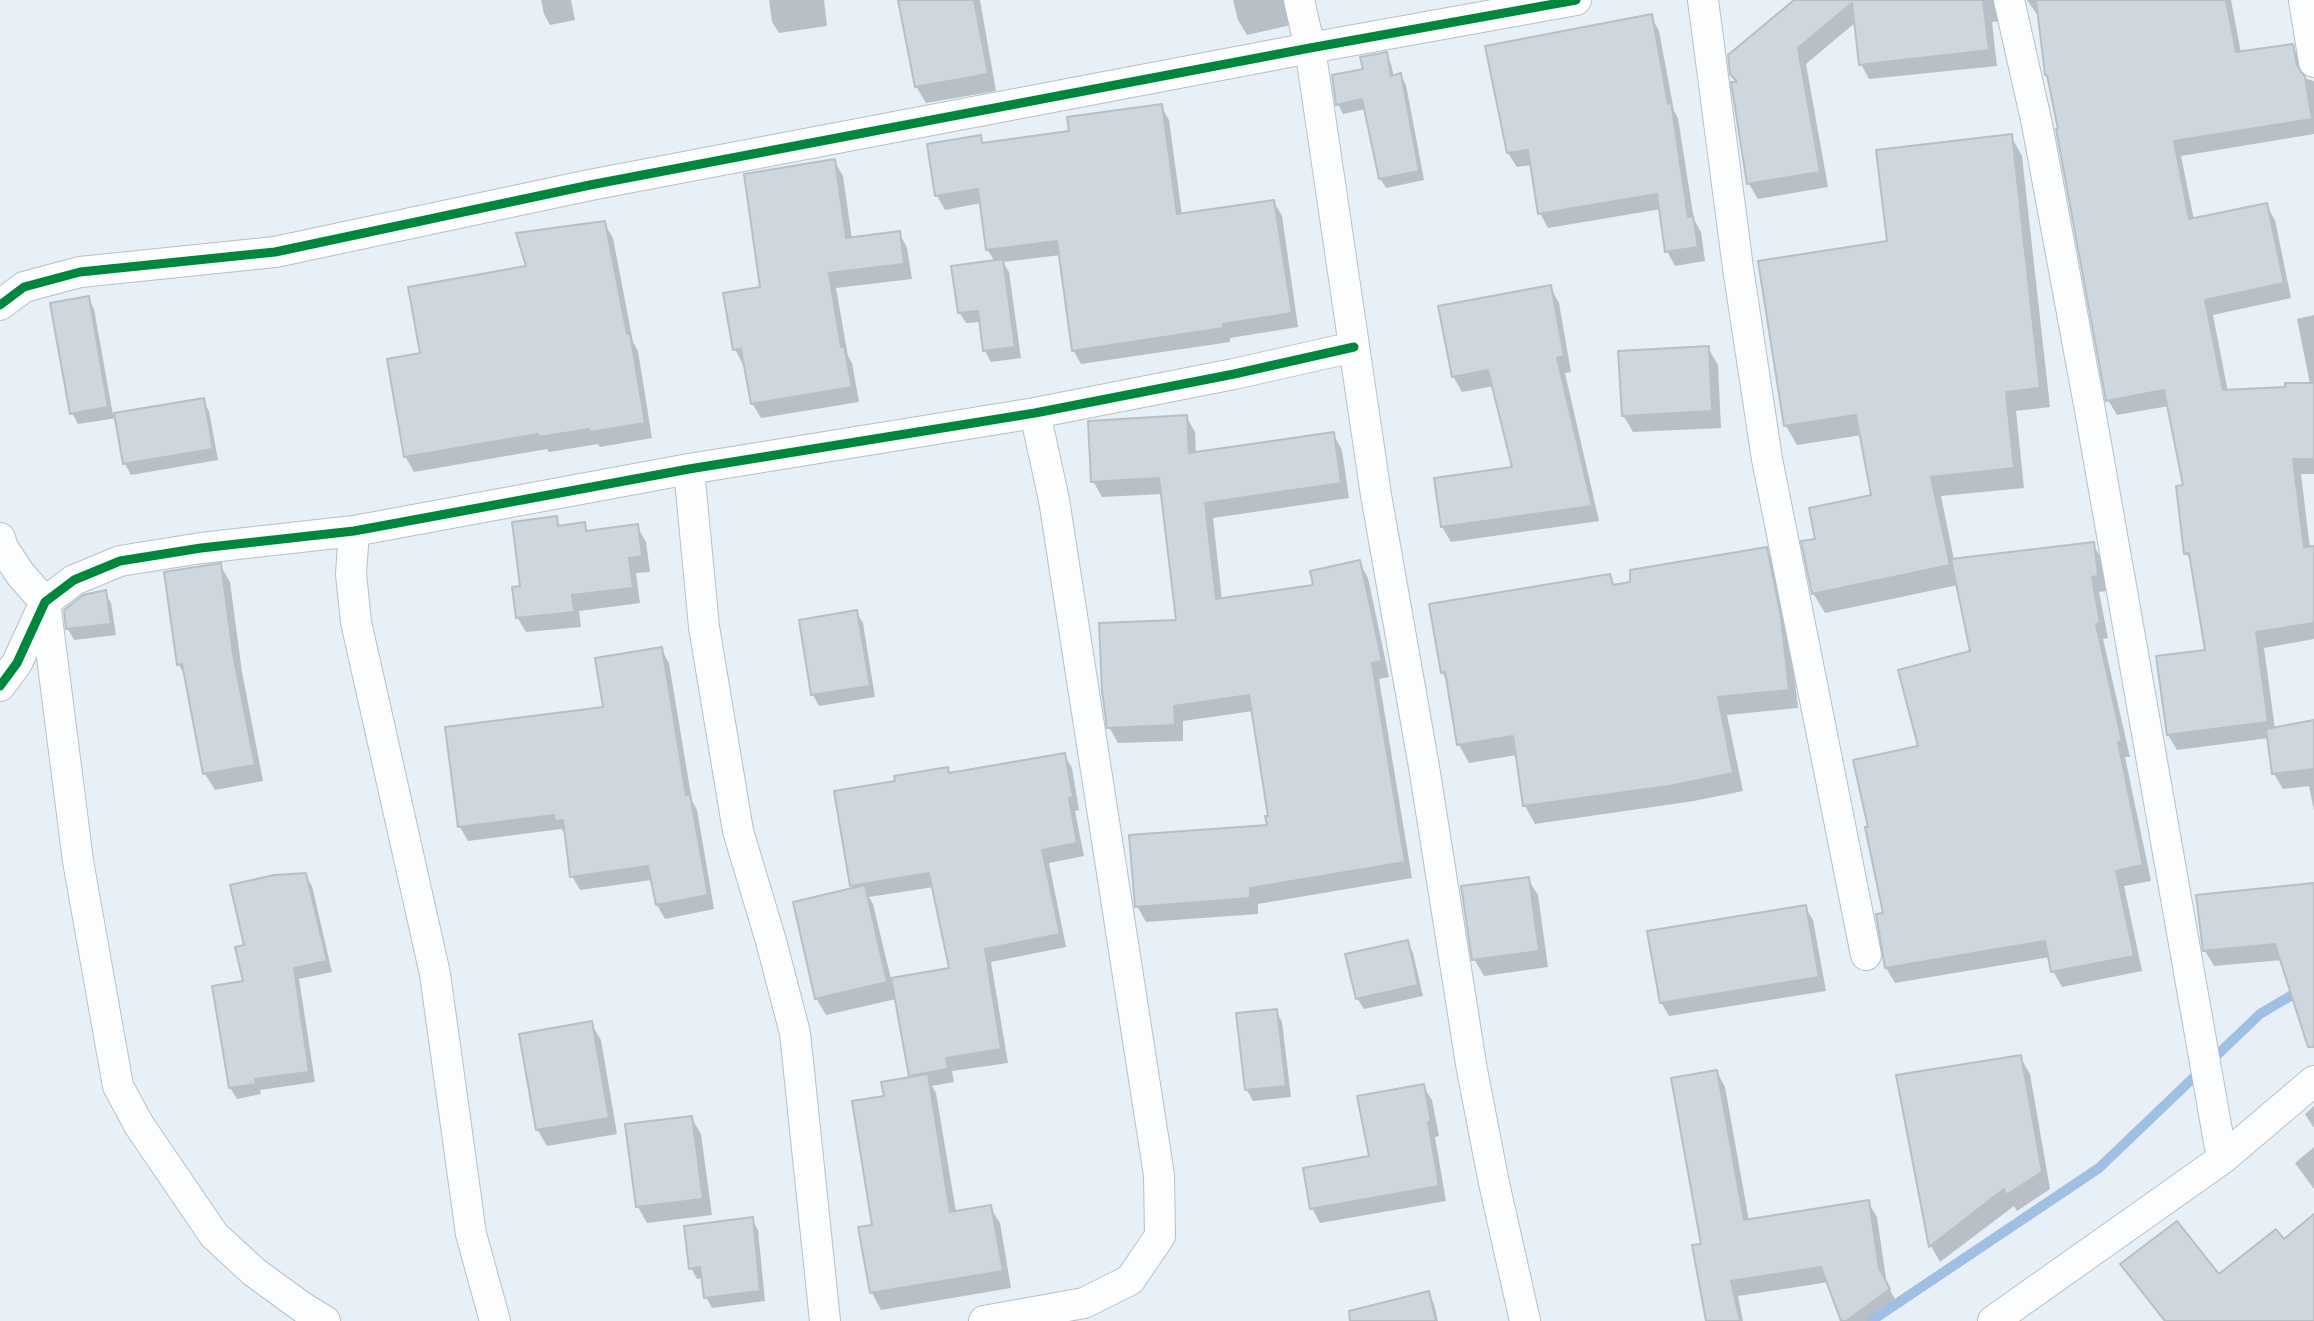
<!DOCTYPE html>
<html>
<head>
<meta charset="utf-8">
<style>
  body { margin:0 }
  canvas { display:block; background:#e7eff7 }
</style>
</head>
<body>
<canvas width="2314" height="1321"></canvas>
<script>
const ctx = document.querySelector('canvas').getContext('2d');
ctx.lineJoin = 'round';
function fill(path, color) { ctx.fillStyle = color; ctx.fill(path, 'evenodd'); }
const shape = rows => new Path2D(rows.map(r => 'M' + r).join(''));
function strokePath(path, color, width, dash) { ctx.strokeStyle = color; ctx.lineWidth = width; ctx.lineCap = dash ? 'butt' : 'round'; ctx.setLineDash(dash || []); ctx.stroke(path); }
fill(shape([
  [541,0,571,0,575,20,550,25,544,14],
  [769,0,824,0,827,26,779,33,772,22],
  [900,0,980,0,996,91,926,103,916,86],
  [1233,0,1291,0,1291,25,1247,35,1238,20],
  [1797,0,2010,0,2000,21,1992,22,1997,66,1869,79,1861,64,1856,22,1806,64,1828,187,1758,199,1749,184,1738,83],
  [2027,0,2231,0,2241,53,2292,45,2301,61,2304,78,2314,81,2314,134,2181,156,2194,220,2266,205,2275,220,2291,298,2213,315,2228,392,2287,389,2310,384,2297,319,2314,315,2314,474,2301,474,2310,548,2314,547,2314,639,2264,648,2275,729,2314,722,2314,811,2309,786,2283,789,2274,774,2269,738,2177,750,2168,735,2158,657,2207,651,2192,564,2186,553,2185,486,2169,406,2117,415,2108,400,2060,131,2046,75,2040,15,2038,16],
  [1651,16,1659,31,1674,111,1678,118,1694,220,1701,232,1705,261,1675,266,1667,251,1661,209,1548,228,1540,213,1532,165,1517,167,1508,153],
  [1386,54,1391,64,1394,77,1400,75,1406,85,1424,180,1386,188,1380,178,1366,109,1343,114,1338,104,1365,70],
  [1161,106,1169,120,1182,215,1274,202,1282,216,1298,327,1230,338,1230,342,1081,364,1073,350,1061,255,1003,262,1009,272,1021,358,991,362,985,351,981,322,966,323,959,312,995,262,987,249,981,203,945,210,937,196,980,137,984,145,1071,133],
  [2011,136,2022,156,2050,407,2016,411,2024,488,1941,496,1954,560,2093,544,2102,560,2106,591,2099,592,2108,638,2103,639,2130,757,2125,757,2151,881,2124,886,2142,971,2062,987,2053,971,2050,957,1895,983,1886,968,1885,915,1870,828,1920,747,1972,652,1958,585,1825,613,1813,593,1818,540,1873,496,1862,435,1797,445,1786,426,1889,243],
  [834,161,843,176,852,239,899,232,907,248,912,279,836,288,848,356,852,363,859,402,761,418,752,403,746,364,743,365,735,349,762,289],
  [604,223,613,238,633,342,638,351,652,438,600,447,598,444,549,452,547,449,414,472,405,456,422,355,528,268],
  [1550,287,1559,303,1571,372,1565,373,1599,521,1451,542,1442,527,1515,468,1494,386,1462,392,1453,376],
  [88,298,94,309,113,415,203,400,209,411,218,460,131,475,125,464,117,418,78,424,72,413],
  [1708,348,1718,365,1721,428,1633,432,1623,415],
  [1186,416,1195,432,1196,454,1333,434,1342,450,1349,498,1213,518,1222,600,1315,587,1359,562,1368,578,1389,677,1379,679,1412,878,1258,904,1258,914,1146,922,1137,906,1269,827,1270,817,1253,711,1183,721,1183,741,1118,743,1109,727,1178,621,1163,494,1102,497,1093,481],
  [556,518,561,527,584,524,589,532,637,526,646,542,650,572,636,573,640,603,579,611,581,627,526,632,517,617,522,588],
  [1766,549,1776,567,1790,637,1798,708,1727,715,1743,791,1694,801,1535,824,1525,806,1517,755,1469,763,1459,745,1448,683,1442,672,1609,576,1615,586],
  [220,565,230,582,242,672,263,781,215,790,205,774,186,677,179,665],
  [105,592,111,603,116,635,74,640,68,629],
  [856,612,863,623,875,697,819,706,813,695,801,621],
  [661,649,669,663,692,801,697,810,714,909,665,919,657,905,652,880,580,890,572,876,566,834,561,829,468,841,460,827,447,729,605,708],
  [1064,755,1072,768,1079,810,1075,811,1084,856,1049,863,1066,947,991,962,1008,1063,952,1071,954,1082,932,1086,936,1093,956,1212,990,1207,1000,1223,1011,1288,881,1310,872,1293,860,1229,874,1226,886,1097,913,1079,896,999,826,1015,816,998,854,889,852,885,897,783,947,769,951,774],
  [934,887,951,970,891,979,873,904,869,897],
  [305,875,312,886,332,972,299,979,315,1082,260,1090,261,1094,237,1099,230,1088,245,982,246,946],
  [1528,879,1538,895,1548,967,1484,976,1474,959],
  [2314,885,2314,1014,2282,960,2214,966,2205,951],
  [1805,907,1813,920,1826,991,1669,1016,1661,1002],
  [1407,942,1413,953,1423,996,1364,1009,1357,998],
  [1276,1011,1282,1022,1291,1097,1253,1101,1247,1090,1238,1015],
  [591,1023,601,1040,617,1134,547,1146,537,1129],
  [2020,1057,2030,1074,2050,1189,2017,1211,2014,1206,1940,1262,1931,1246,1898,1076],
  [1717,1072,1725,1087,1749,1221,1868,1202,1877,1217,1887,1285,1898,1304,1874,1321,1843,1321,1829,1282,1738,1296,1743,1321,1708,1321,1703,1245],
  [1423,1086,1432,1100,1439,1136,1435,1137,1446,1201,1320,1223,1312,1208,1371,1157],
  [2314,1106,2314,1128,2305,1114],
  [691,1117,701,1134,712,1215,647,1223,638,1207],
  [2314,1147,2314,1189,2295,1163],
  [2314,1217,2314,1321,2164,1321,2123,1265,2218,1277,2283,1241],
  [752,1219,758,1230,765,1301,712,1308,706,1297,703,1278,697,1279,691,1268],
  [1428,1293,1434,1304,1438,1321,1371,1321]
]), '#0003');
strokePath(shape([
  [1871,1321,2099,1168,2260,1014,2314,982]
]), '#9fbfe3', 10);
const building = shape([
  [898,0,974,0,988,74,915,87,898,0],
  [1794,0,1983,0,1989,50,1859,65,1852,3,1798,48,1820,172,1747,184,1731,82,1737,82,1730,74,1728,55,1794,0],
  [2036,0,2226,0,2236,52,2293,44,2297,65,2305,77,2312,119,2174,141,2189,219,2267,203,2284,283,2205,300,2223,390,2285,387,2285,383,2314,383,2314,459,2293,459,2304,547,2314,546,2314,623,2256,632,2268,722,2167,735,2156,656,2205,650,2189,553,2184,554,2176,486,2183,485,2164,390,2106,401,2056,129,2058,129,2047,75,2045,75,2036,0],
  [1652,14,1668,104,1671,102,1688,217,1693,216,1698,247,1665,252,1657,194,1538,214,1528,150,1507,153,1485,46,1652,14],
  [1387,52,1391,76,1401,73,1419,171,1379,179,1362,99,1336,105,1332,75,1363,69,1360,57,1387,52],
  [1162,104,1177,214,1274,200,1292,313,1223,324,1223,328,1072,351,1057,241,986,250,978,189,935,196,927,144,981,135,982,143,1069,131,1067,117,1162,104],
  [2012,134,2040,388,2006,392,2014,468,1931,477,1950,565,1812,594,1801,541,1815,539,1809,508,1871,495,1856,415,1784,426,1758,261,1887,241,1876,150,2012,134],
  [835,159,846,238,900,231,904,264,829,273,841,347,844,346,852,387,751,404,741,349,733,350,723,293,760,287,744,174,835,159],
  [605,221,627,334,630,333,645,423,590,432,589,429,539,437,538,434,404,457,387,359,420,353,408,287,526,266,516,233,605,221],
  [1003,259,1015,347,983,351,978,311,958,313,951,266,1003,259],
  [1551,285,1564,356,1557,358,1592,506,1441,527,1434,478,1512,467,1488,370,1452,377,1438,306,1551,285],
  [89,296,108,407,70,414,50,303,89,296],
  [1709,346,1712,411,1622,416,1618,351,1709,346],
  [204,398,213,449,123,464,114,413,204,398],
  [1187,415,1189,453,1334,432,1341,483,1205,503,1216,599,1313,585,1310,571,1360,560,1382,661,1372,663,1405,862,1250,888,1250,898,1135,907,1129,835,1267,825,1265,816,1268,816,1249,695,1174,706,1175,725,1107,728,1102,691,1099,623,1176,620,1159,478,1091,482,1088,421,1187,415],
  [557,516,558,526,585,522,586,531,638,524,642,556,629,558,633,588,572,595,574,612,516,618,512,587,520,586,512,522,557,516],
  [2094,542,2098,576,2092,577,2100,623,2096,624,2122,741,2118,742,2143,865,2116,871,2134,956,2051,972,2045,941,1885,968,1876,914,1883,913,1865,827,1868,827,1853,760,1918,746,1898,670,1970,651,1951,559,2094,542],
  [1767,547,1781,617,1789,690,1718,697,1733,773,1669,786,1523,806,1513,736,1457,745,1445,672,1441,673,1429,604,1610,574,1613,585,1630,582,1630,570,1767,547],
  [221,563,233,654,255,765,203,774,182,664,177,665,164,572,221,563],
  [106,590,111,624,66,629,64,610,83,595,106,590],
  [857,610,870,686,811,695,799,620,857,610],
  [662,647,686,795,690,794,708,895,656,905,648,866,570,877,563,820,555,821,554,815,458,827,445,727,603,707,595,658,662,647],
  [2314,720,2314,769,2272,774,2266,729,2314,720],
  [1065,753,1073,797,1069,798,1077,843,1042,850,1060,934,985,949,1001,1049,946,1058,948,1069,909,1076,891,978,949,968,929,873,850,886,834,791,895,781,894,776,948,767,949,773,1065,753],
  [306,873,327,961,294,968,309,1072,255,1079,256,1084,229,1088,212,986,243,981,235,947,244,945,230,885,274,875,306,873],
  [1529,877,1539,951,1472,960,1461,886,1529,877],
  [2314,883,2314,1047,2308,1047,2275,944,2203,951,2196,895,2314,883],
  [865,885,887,982,815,999,793,902,865,885],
  [1806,905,1819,977,1660,1003,1647,931,1806,905],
  [1408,940,1418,985,1356,999,1345,954,1408,940],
  [1277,1009,1286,1086,1245,1090,1236,1013,1277,1009],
  [592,1021,609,1118,536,1130,519,1034,592,1021],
  [2021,1055,2042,1172,2006,1195,2004,1189,1929,1247,1896,1075,2021,1055],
  [1717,1070,1744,1220,1869,1200,1879,1268,1890,1289,1846,1321,1841,1321,1821,1267,1731,1281,1740,1321,1706,1321,1692,1245,1701,1244,1671,1078,1717,1070],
  [928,1074,950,1212,991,1205,1003,1271,870,1293,858,1227,872,1225,852,1101,884,1096,881,1082,928,1074],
  [1424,1084,1431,1121,1428,1122,1439,1186,1310,1209,1303,1168,1369,1156,1357,1096,1424,1084],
  [692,1116,703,1199,636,1207,625,1124,692,1116],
  [2314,1214,2314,1321,2165,1321,2120,1264,2177,1221,2219,1274,2276,1229,2284,1239,2314,1214],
  [753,1217,760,1291,704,1298,700,1267,689,1269,684,1226,753,1217],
  [1429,1291,1436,1321,1350,1321,1349,1311,1429,1291]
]);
fill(building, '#ced6de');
strokePath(building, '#b7bfc7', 2);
const minor = shape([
  [1299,0,1310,48,1376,495,1424,767,1472,1070,1494,1183,1525,1321],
  [1703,0,1738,268,1767,459,1866,955],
  [2009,0,2037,124,2090,410,2222,1159],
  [2304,0,2314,62],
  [0,305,24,287,80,272,275,252,590,185,1310,48,1576,0],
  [689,469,704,627,738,831,771,941,795,1033,825,1321],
  [354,531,351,574,356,622,435,974,471,1234,495,1321],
  [0,538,3,548,21,575,45,602,78,861,118,1086,139,1125,214,1235,254,1272,302,1307,325,1321],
  [0,686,17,663,45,602,74,580,120,561,201,548,354,531,689,469,1035,413,1234,374,1354,347],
  [984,1321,1084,1303,1130,1280,1160,1236,1159,1175,1054,500,1035,413],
  [1993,1321,2222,1159,2314,1081]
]);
strokePath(minor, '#b8c0c8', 32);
strokePath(minor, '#fbfdfe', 30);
strokePath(shape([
  [0,305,24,287,80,272,275,252,590,185,1310,48,1576,0],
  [0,686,17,663,45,602,74,580,120,561,201,548,354,531,689,469,1035,413,1234,374,1354,347]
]), '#00873e', 9);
</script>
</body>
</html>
